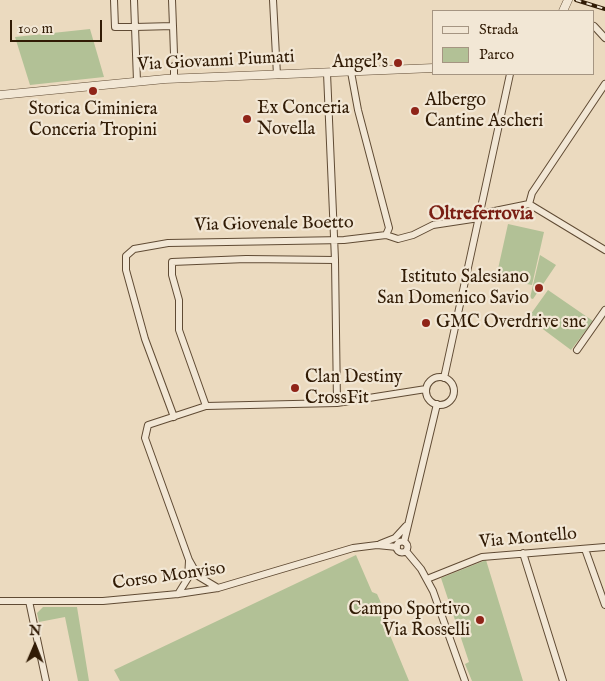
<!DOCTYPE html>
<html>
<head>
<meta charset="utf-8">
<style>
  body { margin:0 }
  #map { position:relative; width:605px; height:681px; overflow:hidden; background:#ebdabf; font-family:"IM FELL English",serif }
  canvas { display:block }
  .legend { position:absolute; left:432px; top:10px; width:162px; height:65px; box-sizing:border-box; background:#f2e7d5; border:1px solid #a59582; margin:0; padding:6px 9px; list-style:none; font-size:15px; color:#311b05 }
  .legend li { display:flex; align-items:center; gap:10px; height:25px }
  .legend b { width:25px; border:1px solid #a59582 }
  .north { position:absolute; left:10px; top:621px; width:50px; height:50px; -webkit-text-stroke:4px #f2e7d5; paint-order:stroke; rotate:1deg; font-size:14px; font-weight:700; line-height:20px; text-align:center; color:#311b05 }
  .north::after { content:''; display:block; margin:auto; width:18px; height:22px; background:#311b05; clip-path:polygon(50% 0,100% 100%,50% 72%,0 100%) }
  .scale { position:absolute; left:10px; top:20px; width:92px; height:22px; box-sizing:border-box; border:2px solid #311b05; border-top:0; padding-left:6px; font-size:15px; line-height:18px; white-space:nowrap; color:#311b05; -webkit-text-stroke:4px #f2e7d5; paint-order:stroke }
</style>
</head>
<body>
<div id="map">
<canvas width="605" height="681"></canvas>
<ul class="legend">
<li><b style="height:6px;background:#f2e7d5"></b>Strada</li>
<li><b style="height:14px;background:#b2c196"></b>Parco</li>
</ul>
<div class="north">N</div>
<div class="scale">100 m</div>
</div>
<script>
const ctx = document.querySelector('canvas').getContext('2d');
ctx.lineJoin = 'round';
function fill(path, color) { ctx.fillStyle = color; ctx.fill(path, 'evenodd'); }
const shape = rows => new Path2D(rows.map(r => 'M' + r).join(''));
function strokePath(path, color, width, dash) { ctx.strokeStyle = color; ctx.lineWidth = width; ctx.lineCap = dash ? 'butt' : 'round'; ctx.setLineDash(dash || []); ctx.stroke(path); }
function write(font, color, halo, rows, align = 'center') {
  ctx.font = font + ' "IM FELL English",serif'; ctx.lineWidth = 4.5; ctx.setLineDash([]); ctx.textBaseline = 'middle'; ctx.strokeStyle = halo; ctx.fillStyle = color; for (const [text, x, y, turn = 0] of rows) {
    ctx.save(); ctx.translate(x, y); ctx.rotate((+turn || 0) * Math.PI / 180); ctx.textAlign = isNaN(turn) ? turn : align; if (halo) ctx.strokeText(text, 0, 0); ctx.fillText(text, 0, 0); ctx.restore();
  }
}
fill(shape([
  [90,29,104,77,30,85,15,37],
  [508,224,544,232,532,285,496,278],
  [540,255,556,265,533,299,530,298],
  [548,290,593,321,571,350,528,318],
  [356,555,372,592,377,594,382,605,380,611,409,681,120,681,114,670],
  [486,560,523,681,472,681,465,664,469,662,441,578],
  [43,607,77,607,89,681,78,681,65,617,39,622,37,613]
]), '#b2c196');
const minor = shape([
  [114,0,115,27,135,27,173,26,172,0],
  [134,0,137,81],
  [273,0,277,75],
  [173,26,174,54],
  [594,26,605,38],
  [351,72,358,110,389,228,386,235],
  [327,73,335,260,337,403],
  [174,78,174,66],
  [529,204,532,193,605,84],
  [480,214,529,204,605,250],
  [577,350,605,310],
  '426 391a14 14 0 1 1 28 0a14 14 0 1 1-28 0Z',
  [444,378,510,74],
  [206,406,179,330,179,300,172,275,172,262,246,259,335,260],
  [174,417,145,339,126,270,126,256,134,249,168,243,344,240,386,235,398,239,413,235,433,225,479,218],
  '396.5 547a5.5 5.5 0 1 1 11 0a5.5 5.5 0 1 1-11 0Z',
  [404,542,437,404],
  [380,544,395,538,406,526],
  [585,549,605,605],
  [406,551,421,569,433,591,465,681],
  [523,553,563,681],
  [427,579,482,557,605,547],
  [218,588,198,576,189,560,145,438,148,425,206,406,337,403,426,389],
  [178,594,188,578,189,561],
  [0,601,103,601,178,594,218,588,353,548,377,545,397,547],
  [29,601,46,681]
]);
const tertiary = shape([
  [563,11,568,0],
  [0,95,165,79,434,68]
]);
strokePath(minor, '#604b34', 8);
strokePath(tertiary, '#604b34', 9);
strokePath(minor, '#f2e7d5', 6);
strokePath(tertiary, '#f2e7d5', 8);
const rail = shape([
  [576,0,605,9]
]);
strokePath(rail, '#311b05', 4);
strokePath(rail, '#f2e7d5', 2, [5.5]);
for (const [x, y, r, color] of [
  [398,63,5,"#8f2418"],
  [93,91,5,"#8f2418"],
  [415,111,5,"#8f2418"],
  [247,119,5,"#8f2418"],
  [539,288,5,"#8f2418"],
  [426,323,5,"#8f2418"],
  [295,388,5,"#8f2418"],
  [480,620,5,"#8f2418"]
]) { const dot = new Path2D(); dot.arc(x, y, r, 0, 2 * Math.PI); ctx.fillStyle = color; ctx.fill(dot); strokePath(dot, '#f2e7d5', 2); }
write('18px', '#311b05', '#f2e7d5', [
  ["Via Giovanni Piumati",216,62,-3],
  ["Via Giovenale Boetto",274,225,-1],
  ["Via Montello",528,539,-5],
  ["Corso Monviso",169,577,-8]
]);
write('18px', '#311b05', '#f2e7d5', [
  ["Angel's",388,63,"right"],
  ["Albergo",425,101],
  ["Cantine Ascheri",425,122],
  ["Ex Conceria",257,109],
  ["Novella",257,130],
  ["Storica Ciminiera",93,110,"center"],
  ["Conceria Tropini",93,131,"center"],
  ["Istituto Salesiano",529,278,"right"],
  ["San Domenico Savio",529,299,"right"],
  ["GMC Overdrive snc",436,323],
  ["Clan Destiny",305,378],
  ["CrossFit",305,399],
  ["Campo Sportivo",470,610,"right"],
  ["Via Rosselli",470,631,"right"]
], 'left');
write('bold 19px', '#7a1f14', '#f2e7d5', [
  ["Oltreferrovia",481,215]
]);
</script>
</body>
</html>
